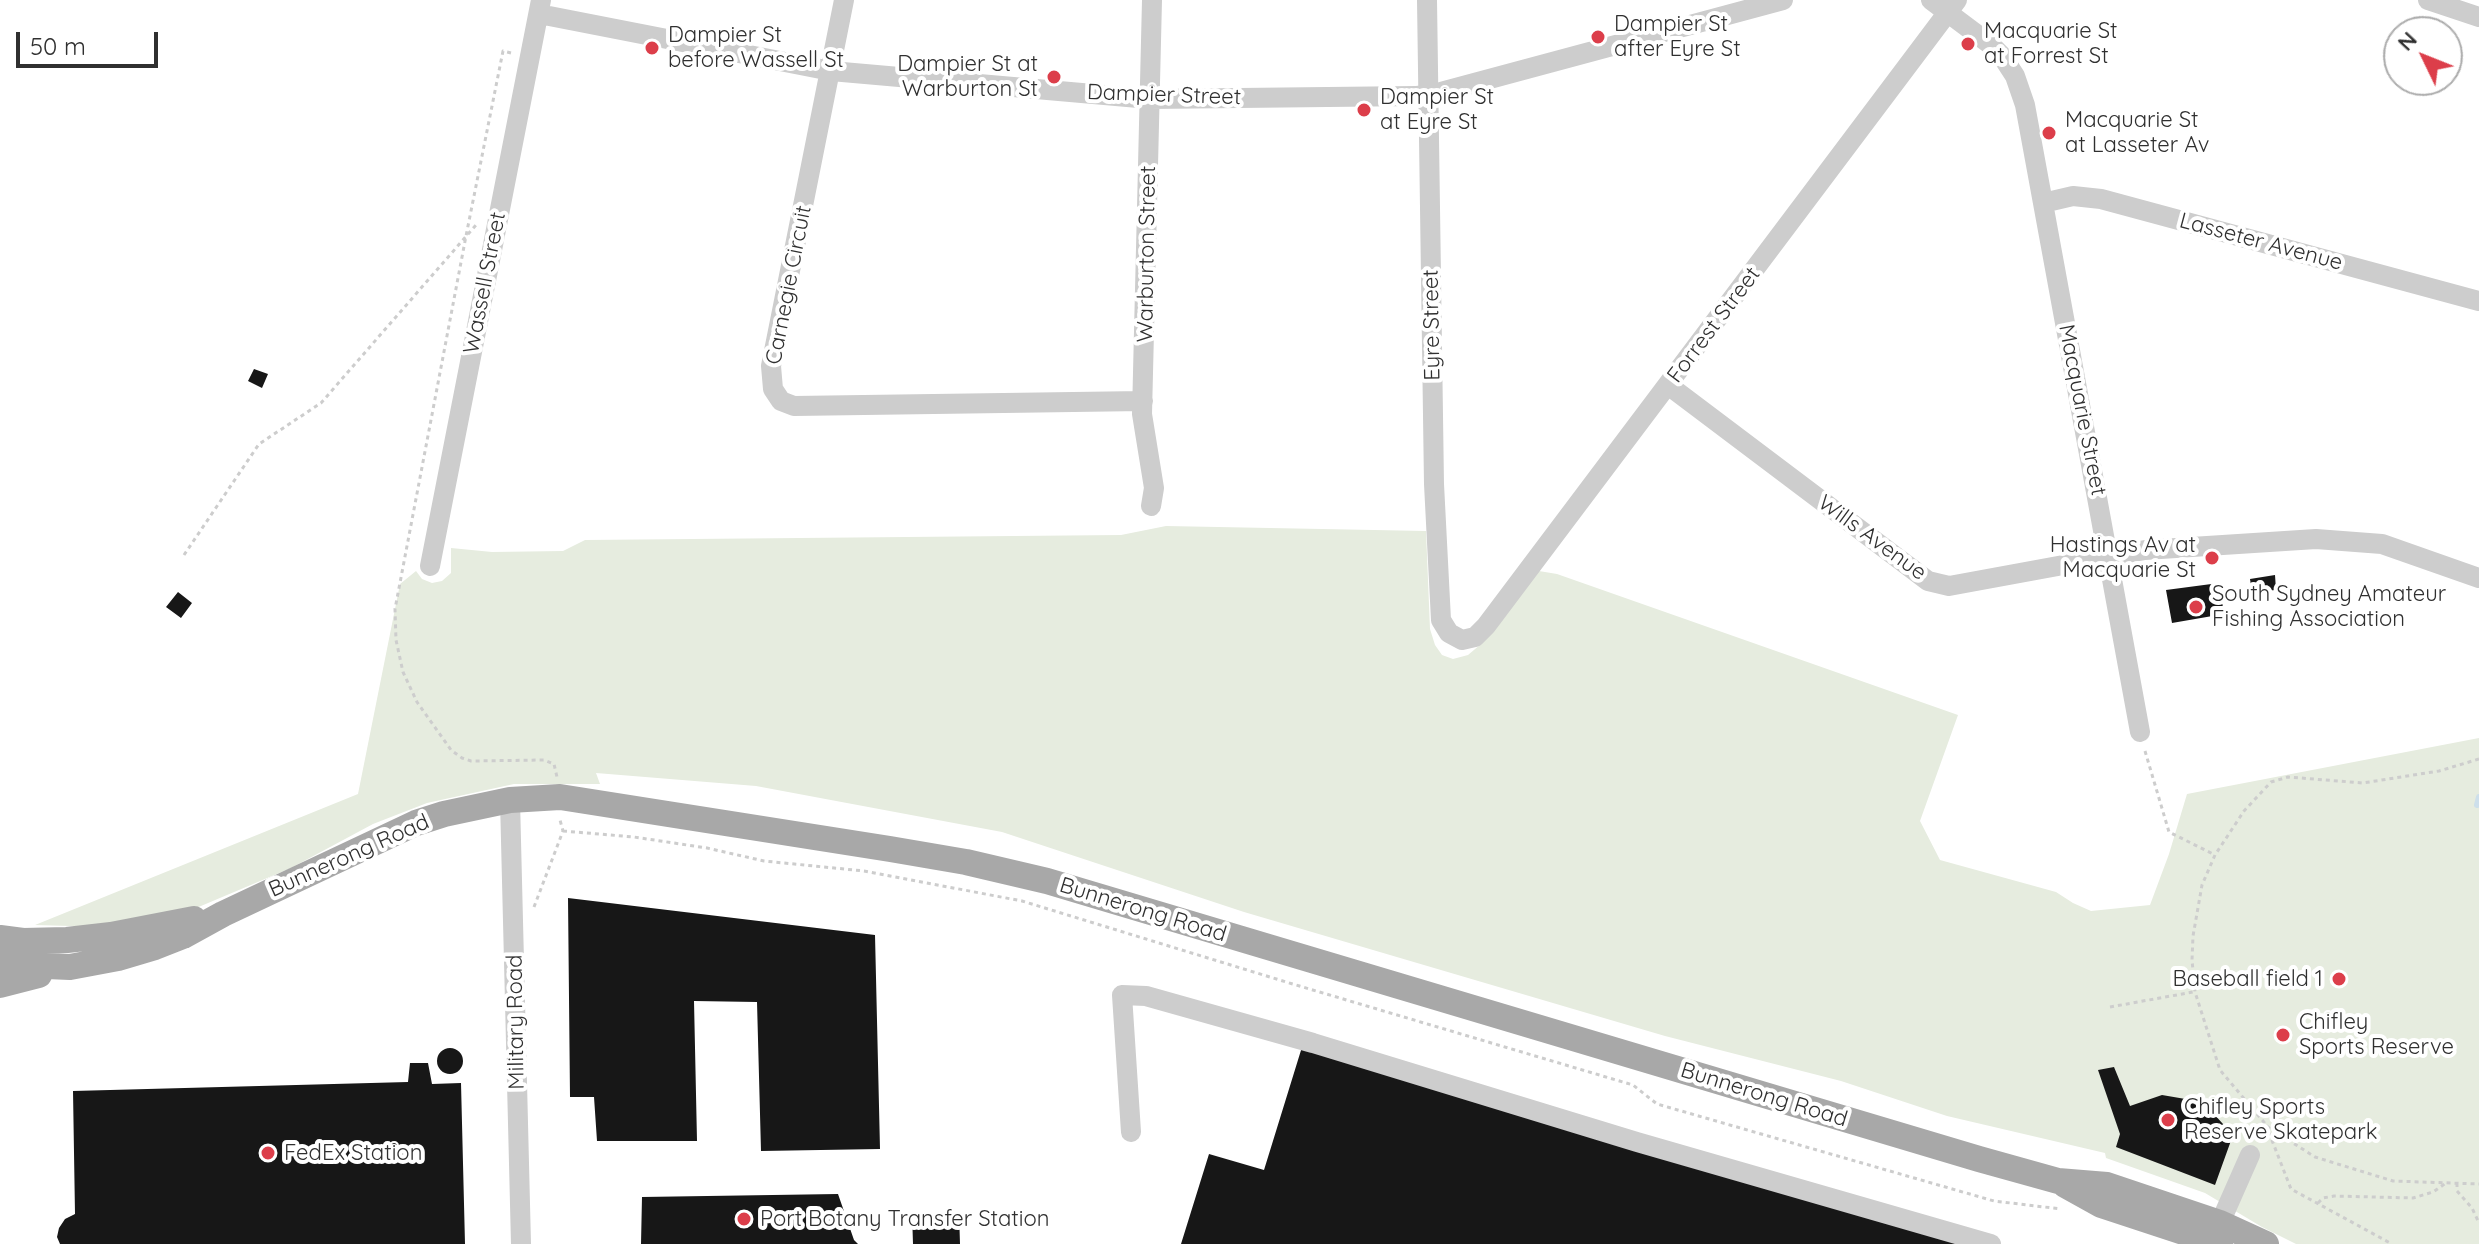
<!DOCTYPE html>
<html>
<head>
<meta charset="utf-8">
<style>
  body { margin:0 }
  #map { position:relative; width:2479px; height:1244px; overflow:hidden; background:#fff; font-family:Quicksand,sans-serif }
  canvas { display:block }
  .north { position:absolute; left:2383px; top:16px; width:80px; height:80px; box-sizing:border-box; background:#fff; border:2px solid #acacac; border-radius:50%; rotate:313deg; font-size:22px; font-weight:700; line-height:32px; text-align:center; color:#303030 }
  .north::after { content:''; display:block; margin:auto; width:28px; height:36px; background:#dc3e4a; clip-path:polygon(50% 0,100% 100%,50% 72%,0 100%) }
  .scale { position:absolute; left:16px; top:32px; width:142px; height:36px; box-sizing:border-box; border:4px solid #303030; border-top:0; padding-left:10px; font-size:24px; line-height:28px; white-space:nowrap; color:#303030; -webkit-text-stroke:6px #fff; paint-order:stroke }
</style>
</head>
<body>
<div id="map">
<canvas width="2479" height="1244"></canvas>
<div class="north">N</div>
<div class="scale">50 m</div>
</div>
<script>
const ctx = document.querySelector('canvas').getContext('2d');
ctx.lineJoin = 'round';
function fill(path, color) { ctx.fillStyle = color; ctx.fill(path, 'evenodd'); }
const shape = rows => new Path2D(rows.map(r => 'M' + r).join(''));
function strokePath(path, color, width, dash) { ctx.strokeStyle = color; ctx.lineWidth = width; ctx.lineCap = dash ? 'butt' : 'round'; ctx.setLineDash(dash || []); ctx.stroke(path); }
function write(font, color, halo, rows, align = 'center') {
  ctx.font = font + ' Quicksand,sans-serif'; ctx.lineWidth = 8; ctx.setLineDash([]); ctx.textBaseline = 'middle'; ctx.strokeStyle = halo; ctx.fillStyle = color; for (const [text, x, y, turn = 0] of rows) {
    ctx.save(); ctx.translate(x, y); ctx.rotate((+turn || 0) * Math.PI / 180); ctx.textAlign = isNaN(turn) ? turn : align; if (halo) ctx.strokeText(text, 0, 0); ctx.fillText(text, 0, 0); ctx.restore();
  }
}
fill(shape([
  [1166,526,1426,531,1430,629,1435,645,1442,655,1453,659,1468,655,1481,644,1539,571,1557,574,1958,715,1920,821,1940,860,2056,892,2073,903,2091,911,2150,905,2169,854,2187,794,2479,738,2479,1244,2296,1244,2262,1227,2205,1193,2106,1158,2105,1153,1947,1116,1841,1081,1665,1036,1244,912,1002,832,756,786,596,773,600,784,514,784,427,803,373,824,291,868,182,914,105,927,35,925,358,794,400,584,416,571,422,579,432,583,442,581,451,573,451,548,492,552,563,551,585,540,1121,535]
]), '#e6ecdf');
strokePath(shape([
  [2477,805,2479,797]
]), '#cddfeb', 6);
fill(shape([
  [254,369,268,374,262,388,248,381],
  [2275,575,2276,590,2252,592,2250,579],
  [2219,583,2224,614,2172,623,2166,590],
  [178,592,192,603,181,618,166,607],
  [568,898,875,935,880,1149,761,1151,757,1002,694,1001,697,1141,597,1141,594,1097,570,1097],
  [1302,1047,1969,1244,1181,1244,1209,1154,1264,1170],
  '437 1061a13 13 0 1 1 26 0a13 13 0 1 1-26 0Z',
  [410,1063,428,1063,432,1084,461,1083,465,1244,60,1244,57,1237,59,1228,65,1219,75,1214,73,1091,408,1082],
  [2114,1067,2130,1106,2162,1095,2203,1102,2233,1135,2215,1185,2116,1147,2120,1134,2098,1070],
  [838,1194,854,1240,858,1244,641,1244,642,1197],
  [959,1212,960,1244,913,1244,912,1213]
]), '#171717');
strokePath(shape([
  [511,53,503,51,466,236,395,609,396,640,403,672,417,702,451,750,462,758,471,761,544,760,554,764,557,777],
  [184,555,259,444,321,403,476,225],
  [2145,751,2169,832,2215,855],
  [2479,759,2439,771,2363,783,2288,777,2271,782,2244,811,2215,855,2202,885,2193,936,2192,960,2195,992,2220,1070,2268,1127,2315,1157,2393,1181,2479,1184],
  [563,831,634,837,707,848,764,861,864,871,1022,901,1296,985,1633,1085,1657,1104,1994,1201,2061,1209],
  [534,907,563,831,560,820],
  [2110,1007,2193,992],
  [2266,1125,2291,1189,2392,1244],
  [2457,1183,2457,1191,2472,1208,2479,1223],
  [2318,1203,2323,1198,2334,1196,2413,1198,2433,1192,2446,1183]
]), '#cdcdcd', 3, [4, 4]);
strokePath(shape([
  [844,0,771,366,773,389,781,401,794,406,1143,401],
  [1427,0,1434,484,1441,620,1449,633,1462,640,1475,637,1486,626,1957,0],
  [1931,0,1991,45,2002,56,2015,76,2025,105,2140,732],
  [2428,0,2479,17],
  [539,14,831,71,1150,99,1416,96,1441,92,1783,0],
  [2043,203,2073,196,2101,199,2479,301],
  [1668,385,1928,581,1949,586,2145,550,2316,539,2382,544,2479,578],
  [1151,506,1154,488,1142,414,1152,0],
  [430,566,541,0],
  [510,800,521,1244],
  [1131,1132,1122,995,1146,996,1313,1043,1637,1142,1991,1244],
  [2220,1223,2250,1155]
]), '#cdcdcd', 20);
strokePath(shape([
  [0,938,23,941,67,940,111,935,194,919],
  [0,964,70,967,118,958,155,947,183,936,223,914,416,823,444,814,510,800,560,797,890,849,966,862,1047,881,1979,1159,2058,1181,2107,1185,2220,1223,2266,1244],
  [0,985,39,975],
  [2065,1185,2101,1205,2220,1244]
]), '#a8a8a8', 26);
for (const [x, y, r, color] of [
  [1598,37,8,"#dc3e4a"],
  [1968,44,8,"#dc3e4a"],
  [652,48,8,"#dc3e4a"],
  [1054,77,8,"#dc3e4a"],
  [1364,110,8,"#dc3e4a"],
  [2049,133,8,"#dc3e4a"],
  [2212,558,8,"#dc3e4a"],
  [2196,607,8,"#dc3e4a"],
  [2339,979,8,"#dc3e4a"],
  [2283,1035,8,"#dc3e4a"],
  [2168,1120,8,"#dc3e4a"],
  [268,1153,8,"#dc3e4a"],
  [744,1219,8,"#dc3e4a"]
]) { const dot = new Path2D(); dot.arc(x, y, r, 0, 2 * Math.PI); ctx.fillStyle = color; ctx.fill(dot); strokePath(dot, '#fff', 3); }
write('22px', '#303030', '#fff', [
  ["Dampier St",1614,24],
  ["after Eyre St",1614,49],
  ["Macquarie St",1984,31],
  ["at Forrest St",1984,56],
  ["Dampier St",668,35],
  ["before Wassell St",668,60],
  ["Dampier St at",1038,64,"right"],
  ["Warburton St",1038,89,"right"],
  ["Dampier St",1380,97],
  ["at Eyre St",1380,122],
  ["Macquarie St",2065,120],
  ["at Lasseter Av",2065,145],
  ["Hastings Av at",2196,545,"right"],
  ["Macquarie St",2196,570,"right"],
  ["South Sydney Amateur",2212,594],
  ["Fishing Association",2212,619],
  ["Baseball field 1",2323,979,"right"],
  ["Chifley",2299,1022],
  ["Sports Reserve",2299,1047],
  ["Chifley Sports",2184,1107],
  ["Reserve Skatepark",2184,1132],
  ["FedEx Station",284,1153],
  ["Port Botany Transfer Station",760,1219]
], 'left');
write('22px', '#303030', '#fff', [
  ["Dampier Street",1164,95,2],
  ["Lasseter Avenue",2261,242,15],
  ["Warburton Street",1147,254,-89],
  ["Wassell Street",485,283,-79],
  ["Carnegie Circuit",789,285,-79],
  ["Eyre Street",1432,325,-91],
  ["Forrest Street",1714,325,-53],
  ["Macquarie Street",2082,410,79],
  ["Wills Avenue",1872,538,36],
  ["Bunnerong Road",349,856,-24],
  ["Bunnerong Road",1143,910,17],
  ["Military Road",516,1022,-91],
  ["Bunnerong Road",1764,1095,17]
]);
</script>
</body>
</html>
